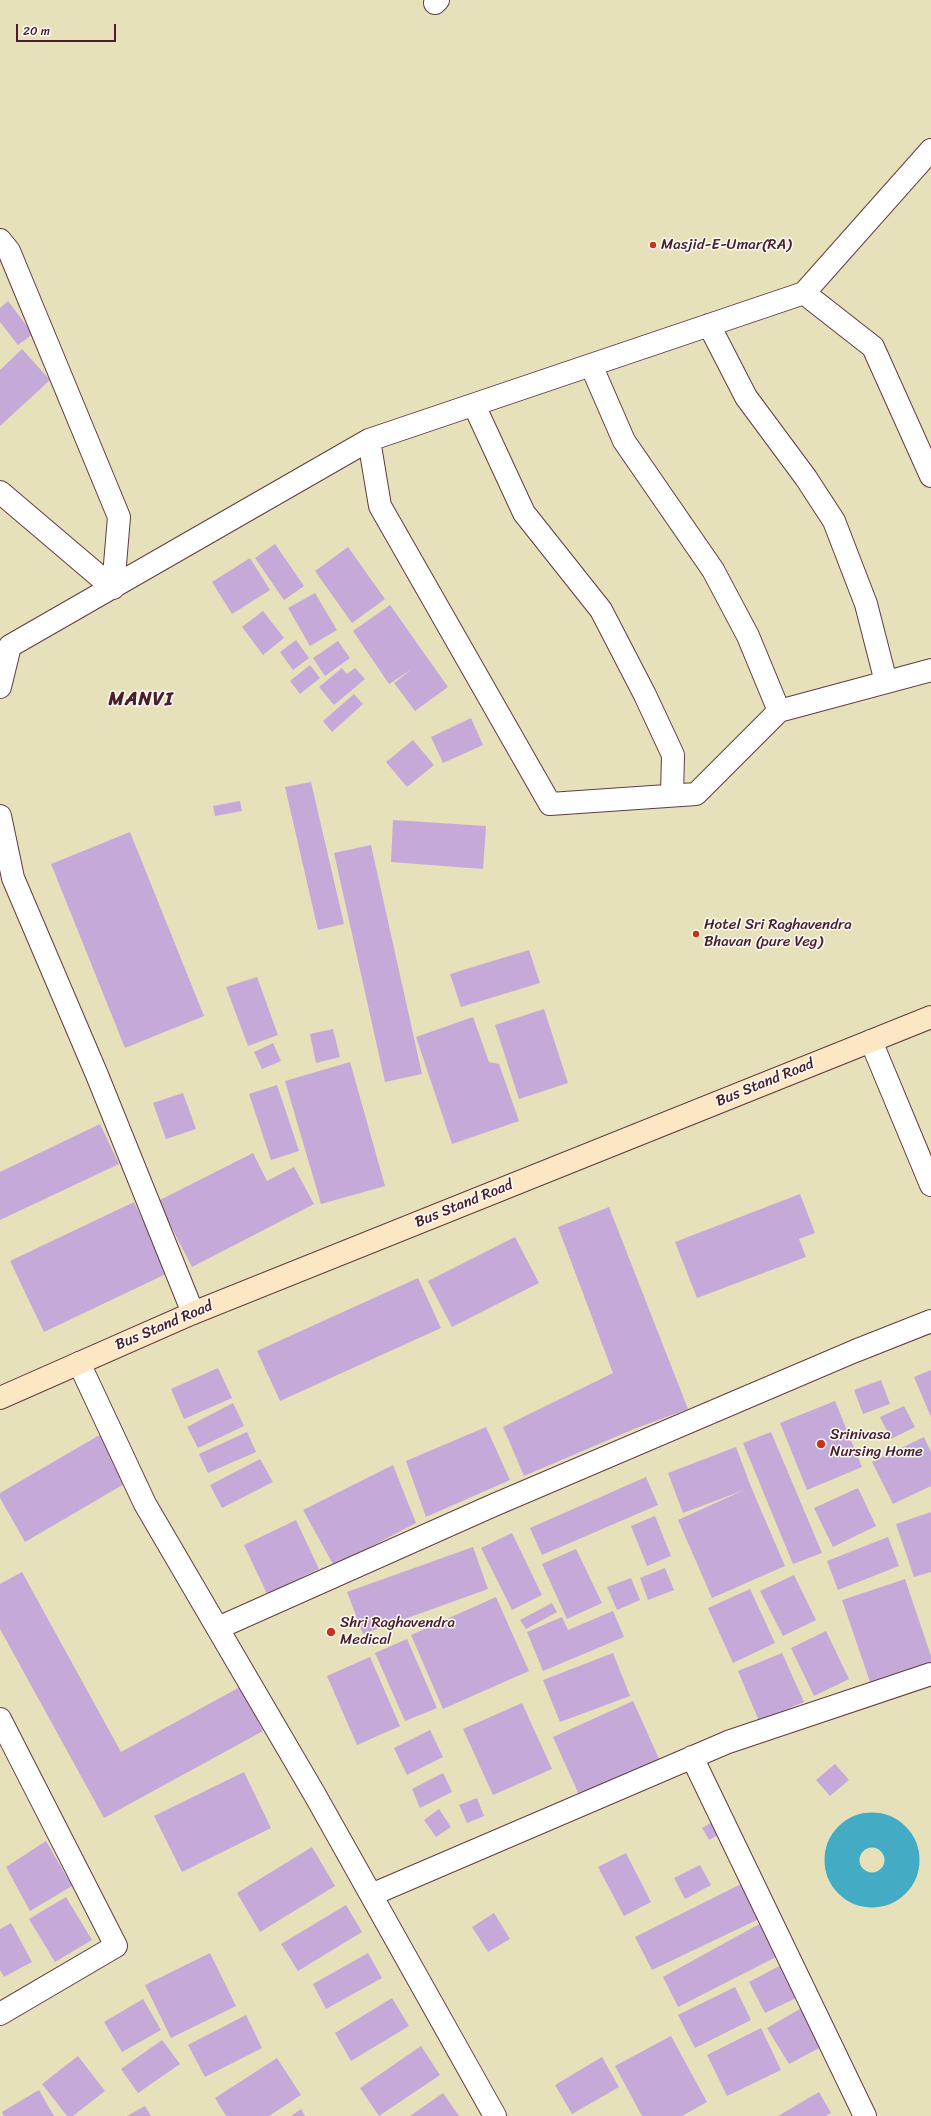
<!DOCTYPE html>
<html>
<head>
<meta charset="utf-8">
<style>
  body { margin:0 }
  #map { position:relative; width:931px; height:2116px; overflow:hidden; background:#e6e0bb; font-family:Sriracha,sans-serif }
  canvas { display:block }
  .scale { position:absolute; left:16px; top:24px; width:100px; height:18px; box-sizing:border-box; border:2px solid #4a1f2b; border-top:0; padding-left:5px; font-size:12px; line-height:14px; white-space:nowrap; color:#4a1f2b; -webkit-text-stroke:3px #fdfcf7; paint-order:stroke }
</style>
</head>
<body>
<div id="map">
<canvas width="931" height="2116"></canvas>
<div class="scale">20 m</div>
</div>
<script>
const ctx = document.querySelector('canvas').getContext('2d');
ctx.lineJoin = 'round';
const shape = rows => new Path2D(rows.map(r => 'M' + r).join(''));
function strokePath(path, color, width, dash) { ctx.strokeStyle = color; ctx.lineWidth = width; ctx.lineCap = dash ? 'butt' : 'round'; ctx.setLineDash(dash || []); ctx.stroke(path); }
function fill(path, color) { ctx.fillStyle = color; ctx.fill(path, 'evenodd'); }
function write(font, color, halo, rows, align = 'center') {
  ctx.font = font + ' Sriracha,sans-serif'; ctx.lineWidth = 3; ctx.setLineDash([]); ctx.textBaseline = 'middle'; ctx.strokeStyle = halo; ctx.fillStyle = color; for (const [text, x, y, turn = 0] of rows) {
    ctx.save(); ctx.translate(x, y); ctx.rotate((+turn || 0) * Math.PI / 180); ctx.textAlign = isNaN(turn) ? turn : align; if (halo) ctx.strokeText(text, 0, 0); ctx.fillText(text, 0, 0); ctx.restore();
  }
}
strokePath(shape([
  '842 1860a30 30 0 1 1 60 0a30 30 0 1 1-60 0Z'
]), '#44abc4', 35);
fill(shape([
  [8,301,33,334,18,345,0,322,0,308],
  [22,349,50,380,0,426,0,370],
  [275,544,304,586,284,600,255,558],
  [348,547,385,599,352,623,315,571],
  [250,558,270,590,232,614,212,582],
  [315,593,337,630,310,646,288,608],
  [390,605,448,687,415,711,394,683,412,669,389,684,353,631],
  [263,611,284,638,263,655,242,627],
  [296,640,309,658,293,670,280,652],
  [338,641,350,658,325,676,313,658],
  [310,665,320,678,300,694,290,681],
  [342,668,347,674,355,668,365,679,334,705,319,687],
  [354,694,363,704,332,732,323,721],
  [471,718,483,745,443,763,431,737],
  [413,740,434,765,407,787,386,762],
  [311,782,344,924,318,930,285,787],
  [240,801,242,811,215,816,213,806],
  [393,820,486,826,483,869,391,862],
  [130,832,204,1016,125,1048,51,864],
  [371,845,422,1074,385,1082,334,853],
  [529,950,540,983,461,1007,450,974],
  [257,977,278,1035,248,1046,226,987],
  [544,1009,568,1083,519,1099,495,1025],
  [473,1017,489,1062,499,1064,519,1121,452,1144,416,1037],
  [333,1029,340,1057,316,1063,310,1034],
  [273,1043,281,1061,262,1069,254,1052],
  [350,1062,385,1186,321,1204,285,1081],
  [277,1085,299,1151,271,1160,249,1094],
  [183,1093,196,1129,166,1139,153,1103],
  [100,1124,119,1164,0,1220,0,1172],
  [253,1153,267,1181,294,1167,314,1204,192,1267,158,1201],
  [800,1194,815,1233,799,1239,806,1257,697,1298,675,1242],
  [134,1202,168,1273,44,1332,10,1261],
  [609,1207,688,1409,634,1429,524,1476,503,1427,613,1373,558,1227],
  [515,1237,539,1283,452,1327,428,1281],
  [418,1278,441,1328,280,1401,257,1351],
  [218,1368,232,1398,184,1419,171,1389],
  [931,1370,931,1417,914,1377],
  [881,1380,890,1404,863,1414,854,1390],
  [835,1401,862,1467,807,1490,780,1423],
  [233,1403,244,1426,198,1448,187,1427],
  [904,1406,915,1427,891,1439,880,1417],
  [486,1427,510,1480,426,1517,406,1461],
  [247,1432,256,1452,208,1473,199,1454],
  [771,1432,822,1553,793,1564,743,1443],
  [103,1433,131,1480,25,1542,0,1498,0,1493],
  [924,1437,931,1452,931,1486,893,1504,872,1462],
  [736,1447,751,1487,785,1566,712,1598,678,1520,744,1490,683,1513,668,1473],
  [260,1459,273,1482,222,1508,210,1485],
  [393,1465,416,1523,334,1566,303,1510],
  [646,1477,658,1505,542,1555,530,1528],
  [858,1488,876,1526,833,1547,814,1508],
  [931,1512,931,1572,914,1577,896,1524],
  [655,1516,671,1556,647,1566,631,1526],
  [296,1520,319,1569,267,1594,244,1545],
  [512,1533,542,1595,512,1610,481,1548],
  [888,1537,899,1566,838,1590,827,1561],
  [473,1547,488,1589,363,1634,347,1592],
  [576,1549,602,1603,567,1619,542,1564],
  [665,1568,674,1590,648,1600,640,1578],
  [22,1572,121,1752,240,1687,263,1731,104,1818,0,1629,0,1584],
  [794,1575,816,1620,783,1636,760,1591],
  [631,1578,640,1600,617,1610,607,1587],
  [905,1579,931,1656,931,1665,871,1685,842,1600],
  [750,1589,775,1643,733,1663,708,1608],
  [496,1597,529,1671,443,1709,411,1635],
  [552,1603,557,1612,526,1629,520,1620],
  [613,1611,624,1637,543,1671,527,1632,562,1617,568,1630],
  [826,1631,849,1679,814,1696,791,1648],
  [407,1639,437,1708,405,1721,375,1653],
  [613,1653,630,1696,560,1722,543,1680],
  [782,1653,804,1702,759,1721,738,1671],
  [370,1657,400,1726,357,1745,327,1676],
  [633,1701,660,1761,580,1797,553,1737],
  [522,1703,552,1769,493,1795,463,1729],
  [430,1730,443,1757,407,1775,394,1748],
  [835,1764,849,1780,830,1796,816,1780],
  [244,1772,271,1828,182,1872,154,1816],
  [443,1773,452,1792,420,1808,412,1789],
  [477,1798,484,1816,467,1823,459,1805],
  [439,1809,451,1827,436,1837,424,1820],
  [714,1821,721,1833,709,1840,702,1828],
  [46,1841,72,1886,30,1911,6,1867],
  [312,1847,335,1886,260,1932,237,1893],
  [626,1853,651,1902,624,1916,598,1867],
  [700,1865,711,1885,685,1899,674,1878],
  [743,1883,761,1918,652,1970,635,1937],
  [66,1897,92,1940,55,1962,29,1919],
  [346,1905,362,1932,298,1971,281,1944],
  [494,1913,510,1939,488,1952,472,1927],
  [763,1922,780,1955,678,2007,663,1977],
  [11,1923,32,1962,4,1977,0,1970,0,1929],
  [210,1953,236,2006,171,2038,145,1985],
  [368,1953,382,1978,326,2009,313,1984],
  [785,1963,800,1996,765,2013,749,1982],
  [735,1987,751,2020,695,2048,678,2015],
  [392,1998,409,2026,351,2061,335,2033],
  [143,1999,161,2030,122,2052,104,2022],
  [805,2006,825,2045,789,2064,767,2028],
  [246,2015,262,2048,205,2077,188,2045],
  [761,2028,781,2070,727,2096,707,2055],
  [671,2036,707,2102,682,2116,642,2116,615,2066],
  [162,2040,180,2064,138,2093,121,2069],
  [421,2046,440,2075,379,2116,360,2088],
  [78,2056,105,2091,73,2116,67,2116,42,2084],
  [602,2057,619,2087,572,2114,555,2085],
  [277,2058,301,2095,269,2116,226,2116,215,2098],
  [39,2090,54,2116,4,2116,2,2112],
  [819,2092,831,2113,826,2116,778,2116],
  [443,2093,459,2116,410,2116],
  [145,2106,151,2116,127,2116],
  [301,2109,305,2116,291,2116]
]), '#c5aad9');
const street = shape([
  [435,3,438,0],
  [0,240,9,251,119,517,113,588],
  [804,293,873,347,931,476],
  [709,325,746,397,806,478,834,521,866,604,886,682],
  [591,365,624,441,713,570,748,636,779,711],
  [474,405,524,513,601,610,645,695,673,755,672,795],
  [369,440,380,506,550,804,696,794,779,711,931,670],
  [0,492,113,588],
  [0,687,10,646,369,440,804,293,931,150],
  [0,816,13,878,97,1075,193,1313],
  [871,1041,931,1185],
  [79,1363,145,1504,315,1795,495,2116],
  [218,1628,494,1505,855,1351,931,1321],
  [0,1719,116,1946,0,2014],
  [692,1757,865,2116],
  [371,1895,728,1742,931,1674]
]);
const secondary = shape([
  [0,1398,193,1313,931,1017]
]);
strokePath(street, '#613c41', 24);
strokePath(secondary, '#613c41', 24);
strokePath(street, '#fff', 22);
strokePath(secondary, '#fbe7c3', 22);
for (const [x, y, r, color] of [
  [653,245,4,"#c8321e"],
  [696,934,4,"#c8321e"],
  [821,1444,5,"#c8321e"],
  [331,1632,5,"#c8321e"]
]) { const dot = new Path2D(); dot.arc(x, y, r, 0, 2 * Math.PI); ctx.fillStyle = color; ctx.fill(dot); strokePath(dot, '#fdfcf7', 1.5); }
write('15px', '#4a1f2b', '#fdfcf7', [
  ["Masjid-E-Umar(RA)",661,245],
  ["Hotel Sri Raghavendra",704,925],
  ["Bhavan (pure Veg)",704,942],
  ["Srinivasa",830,1435],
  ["Nursing Home",830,1452],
  ["Shri Raghavendra",340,1623],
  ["Medical",340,1640]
], 'left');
write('15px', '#4a1f2b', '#fdfcf7', [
  ["Bus Stand Road",765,1083,-22],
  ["Bus Stand Road",464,1204,-22],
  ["Bus Stand Road",164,1326,-23]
]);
ctx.letterSpacing = '1px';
write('bold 19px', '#4a1f2b', '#fdfcf7', [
  ["MANVI",141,700]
]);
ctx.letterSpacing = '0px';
</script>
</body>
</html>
